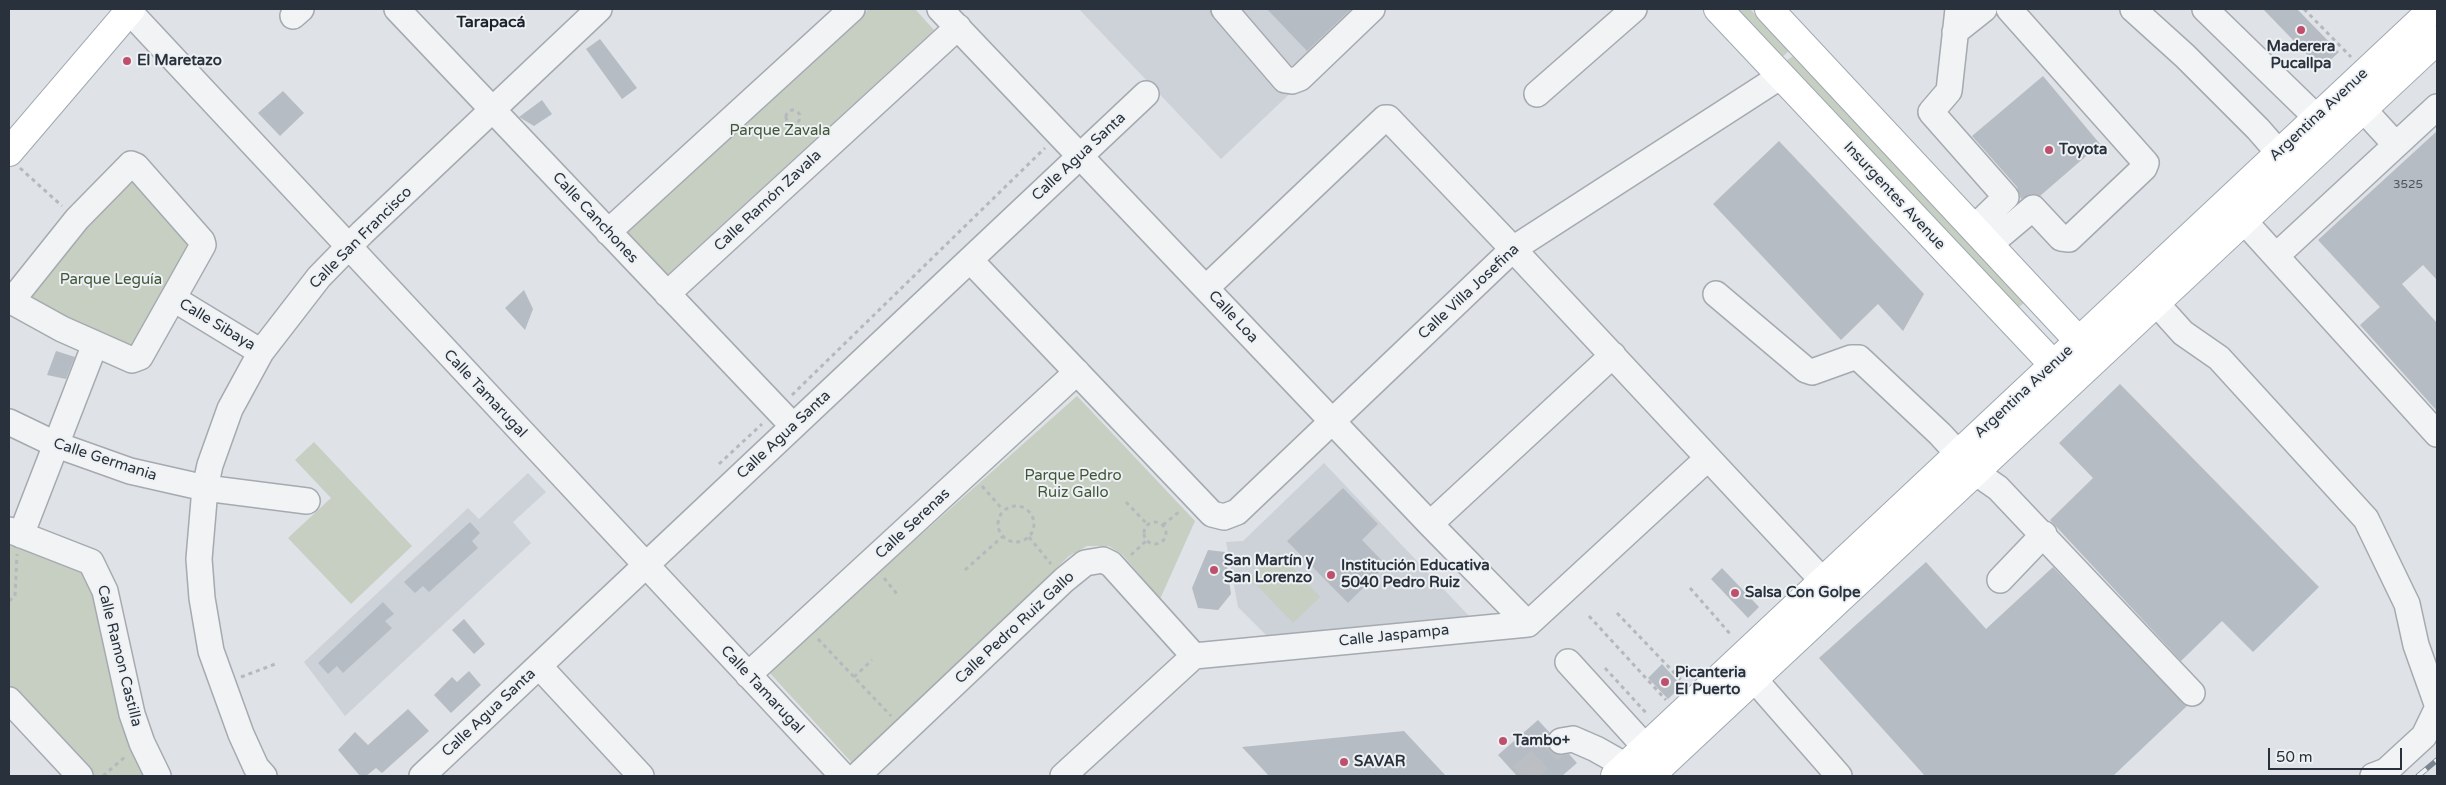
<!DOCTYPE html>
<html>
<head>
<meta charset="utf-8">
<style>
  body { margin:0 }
  #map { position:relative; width:2446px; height:785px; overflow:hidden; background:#dfe2e6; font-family:"Varela Round",sans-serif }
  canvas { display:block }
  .frame { position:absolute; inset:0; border:10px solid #29323c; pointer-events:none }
  .scale { position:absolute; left:2268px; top:748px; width:134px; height:22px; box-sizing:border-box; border:2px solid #29323c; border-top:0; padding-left:6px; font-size:15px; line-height:18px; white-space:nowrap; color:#29323c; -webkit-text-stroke:4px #eef1f4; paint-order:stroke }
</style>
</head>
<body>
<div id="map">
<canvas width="2446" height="785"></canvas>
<div class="frame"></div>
<div class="scale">50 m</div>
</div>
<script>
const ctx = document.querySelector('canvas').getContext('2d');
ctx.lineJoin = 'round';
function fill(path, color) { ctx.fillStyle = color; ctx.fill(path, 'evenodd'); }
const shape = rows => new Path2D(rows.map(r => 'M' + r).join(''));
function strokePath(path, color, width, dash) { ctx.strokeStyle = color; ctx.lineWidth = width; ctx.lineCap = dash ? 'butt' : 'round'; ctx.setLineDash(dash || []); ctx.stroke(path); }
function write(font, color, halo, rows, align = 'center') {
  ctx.font = font + ' "Varela Round",sans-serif'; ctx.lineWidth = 4; ctx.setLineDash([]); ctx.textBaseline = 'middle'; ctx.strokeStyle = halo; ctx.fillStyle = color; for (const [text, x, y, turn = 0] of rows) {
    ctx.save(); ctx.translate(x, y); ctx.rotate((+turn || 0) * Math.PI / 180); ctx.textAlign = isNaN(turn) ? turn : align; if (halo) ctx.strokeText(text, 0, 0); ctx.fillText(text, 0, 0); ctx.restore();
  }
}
fill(shape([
  [1079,9,1379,9,1221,159],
  [1324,463,1470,617,1269,638,1238,607,1226,542,1243,541],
  [528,473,546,492,513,522,531,543,345,716,304,662,468,508,479,519]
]), '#cdd2d8');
fill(shape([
  [869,9,915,9,934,30,666,276,625,232],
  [1731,9,1750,9,1789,51,1779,60],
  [1793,56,2027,301,2016,309,1784,62],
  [134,175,195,242,134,352,24,302,125,176],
  [1077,396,1195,521,1160,599,1123,555,1109,546,1087,546,1069,556,853,764,768,671],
  [314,442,412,546,351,604,288,538,331,498,295,460],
  [9,537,83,570,93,591,123,728,147,776,91,776,9,689],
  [1278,552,1320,597,1293,623,1250,578]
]), '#c6cfc1');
fill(shape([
  [1267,9,1351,9,1307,51],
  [2263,9,2297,9,2339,52,2321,69],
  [600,39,637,88,622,99,586,49],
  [2043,76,2100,144,2040,196,2031,194,2021,199,2017,187,1972,136],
  [283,91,304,113,280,136,258,113],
  [542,100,552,114,534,126,519,117],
  [2437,131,2437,280,2423,265,2402,284,2437,323,2437,411,2360,325,2380,307,2318,240],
  [1779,141,1924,294,1903,331,1878,304,1841,340,1713,204],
  [524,290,533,309,525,330,505,308],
  [56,351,75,357,66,379,47,375],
  [2120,384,2319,587,2253,652,2222,621,2181,661,2050,520,2093,478,2059,443],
  [1343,488,1378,524,1362,540,1386,565,1348,603,1287,541],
  [470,522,480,533,472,541,478,548,429,592,423,586,415,593,404,582],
  [1208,550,1225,552,1231,594,1218,610,1198,608,1192,588],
  [1926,562,1986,629,2053,567,2187,706,2113,776,1925,776,1819,658],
  [1722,568,1759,607,1748,618,1711,579],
  [383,602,394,614,385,621,392,628,343,673,337,666,328,674,318,663],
  [464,619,485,644,474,654,452,630],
  [1662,664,1682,686,1668,699,1648,678],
  [469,671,481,685,451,713,434,695,452,677,457,682],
  [408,709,429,731,382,773,376,768,366,776,360,776,338,750,355,732,368,745],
  [1538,720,1550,733,1547,743,1550,750,1556,755,1569,754,1577,763,1562,776,1517,776,1498,755],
  [1404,731,1446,776,1269,776,1242,747]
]), '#b6bcc3');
strokePath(shape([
  [1521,776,1561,741]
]), '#bbbfc4', 25, [25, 12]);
const minor = shape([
  [397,9,793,426],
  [940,9,1430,524,1528,624],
  [1224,9,1285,80,1292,81,1300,78,1372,9],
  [1958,9,1949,91,1931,112,2006,197,1973,229],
  [2133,9,2185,56,2258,129,2279,153],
  [2205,9,2317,118],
  [129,11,843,776],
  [293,16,301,9],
  [1955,32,1984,9],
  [1537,94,1634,9],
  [2363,109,2396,145],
  [131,164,136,166,202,241,203,245,140,357,132,360,62,329,13,302,13,299,77,219,131,164],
  [2244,221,2437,434],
  [608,232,852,9],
  [1989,245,2033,208,2061,238,2069,239,2144,168,2146,163,2009,9],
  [2276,256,2437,107],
  [970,260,1212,514,1224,517,1237,512,1513,249,1781,76],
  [1206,288,1385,118,1388,118,1513,249,1837,596],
  [667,294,958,27],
  [1716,294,1806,370,1812,372,1851,358,1859,358,1940,434,1975,472,1998,488,2192,693],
  [174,299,261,352],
  [2156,303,2183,333,2219,358,2366,519,2407,604,2416,645,2437,704],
  [9,422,57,445,130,471,205,488,307,501],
  [1430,524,1613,355],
  [9,530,91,562,105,591,132,714,142,743,158,776],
  [21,535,95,344],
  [2000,580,2044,534],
  [1568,662,1659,762],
  [539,666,641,776],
  [748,675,1077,372],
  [1754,679,1839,776],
  [9,700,80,776],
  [1561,741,1573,739,1596,749,1626,766],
  [264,776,256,767,241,734,211,651,202,598,199,559,205,488,210,465,230,409,261,352,319,277,362,233,599,9],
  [422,776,1146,94],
  [857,776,1064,580,1085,563,1103,560,1111,564,1194,656],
  [1063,776,1194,656,1528,624,1708,458],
  [2373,776,2386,771,2424,736,2437,709]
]);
const major = shape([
  [1718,9,2065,377],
  [1769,9,2091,354],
  [9,152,131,9],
  [1615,776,2433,9],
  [1650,776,2437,40]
]);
strokePath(minor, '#a5aab0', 28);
strokePath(major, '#9fa8b1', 30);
strokePath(shape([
  [2304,9,2351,57],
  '786 117a7 7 0 1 1 14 0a7 7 0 1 1-14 0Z',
  [20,168,62,206],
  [792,395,1045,148],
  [719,464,762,424],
  [982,486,1003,510],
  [1126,502,1148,525],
  '998 524a18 18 0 1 1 36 0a18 18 0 1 1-36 0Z',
  '1144 533a11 11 0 1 1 22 0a11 11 0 1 1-22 0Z',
  [1163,525,1180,511],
  [1029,537,1051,564],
  [1131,555,1147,540],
  [965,570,1002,537],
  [884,578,897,594],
  [1690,588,1732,636],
  [9,601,15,596,17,554],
  [1617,613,1684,683],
  [1589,616,1666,700],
  [818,639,891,716],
  [1605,668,1648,715],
  [241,677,278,663],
  [854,677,872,660],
  [103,776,126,756]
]), '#b5b9be', 3, [4, 4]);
strokePath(minor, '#f1f3f5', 25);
strokePath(major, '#fff', 28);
const rail = shape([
  [2418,776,2437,760]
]);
strokePath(rail, '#7a848e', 5.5);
strokePath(rail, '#eef1f4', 4, [11]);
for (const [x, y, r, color] of [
  [2301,30,5,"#bf506c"],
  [127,61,5,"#bf506c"],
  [2049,150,5,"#bf506c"],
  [1214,570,5,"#bf506c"],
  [1331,575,5,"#bf506c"],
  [1735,593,5,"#bf506c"],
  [1665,682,5,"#bf506c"],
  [1503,741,5,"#bf506c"],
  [1344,762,5,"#bf506c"]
]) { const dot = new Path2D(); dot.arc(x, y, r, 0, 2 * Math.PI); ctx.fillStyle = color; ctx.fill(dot); strokePath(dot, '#eef1f4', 2); }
write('12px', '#4c545e', null, [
  ["3525",2408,185]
]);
write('bold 15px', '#29323c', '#eef1f4', [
  ["Maderera",2301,47,"center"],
  ["Pucallpa",2301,64,"center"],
  ["El Maretazo",137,61],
  ["Toyota",2059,150],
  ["San Martín y",1224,561],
  ["San Lorenzo",1224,578],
  ["Institución Educativa",1341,566],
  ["5040 Pedro Ruiz",1341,583],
  ["Salsa Con Golpe",1745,593],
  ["Picanteria",1675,673],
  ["El Puerto",1675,690],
  ["Tambo+",1513,741],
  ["SAVAR",1354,762]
], 'left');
write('15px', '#29323c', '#eef1f4', [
  ["Argentina Avenue",2319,115,-43],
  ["Calle Agua Santa",1079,157,-43],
  ["Insurgentes Avenue",1894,196,47],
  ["Calle Ramón Zavala",768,201,-43],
  ["Calle Canchones",595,218,47],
  ["Calle San Francisco",361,238,-45],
  ["Calle Villa Josefina",1469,292,-43],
  ["Calle Loa",1233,317,47],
  ["Calle Sibaya",217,325,31],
  ["Argentina Avenue",2024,392,-43],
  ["Calle Tamarugal",485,394,47],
  ["Calle Agua Santa",784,435,-43],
  ["Calle Germania",105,460,18],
  ["Calle Serenas",913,524,-43],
  ["Calle Pedro Ruiz Gallo",1015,628,-43],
  ["Calle Jaspampa",1394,636,-6],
  ["Calle Ramon Castilla",119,656,76],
  ["Calle Tamarugal",762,690,47],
  ["Calle Agua Santa",489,713,-43]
]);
write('15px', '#415638', '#eef1f4', [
  ["Parque Zavala",780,131],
  ["Parque Leguía",111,280],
  ["Parque Pedro",1073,476],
  ["Ruiz Gallo",1073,493]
]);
write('bold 16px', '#1b232c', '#eef1f4', [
  ["Tarapacá",491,23]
]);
</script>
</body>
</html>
